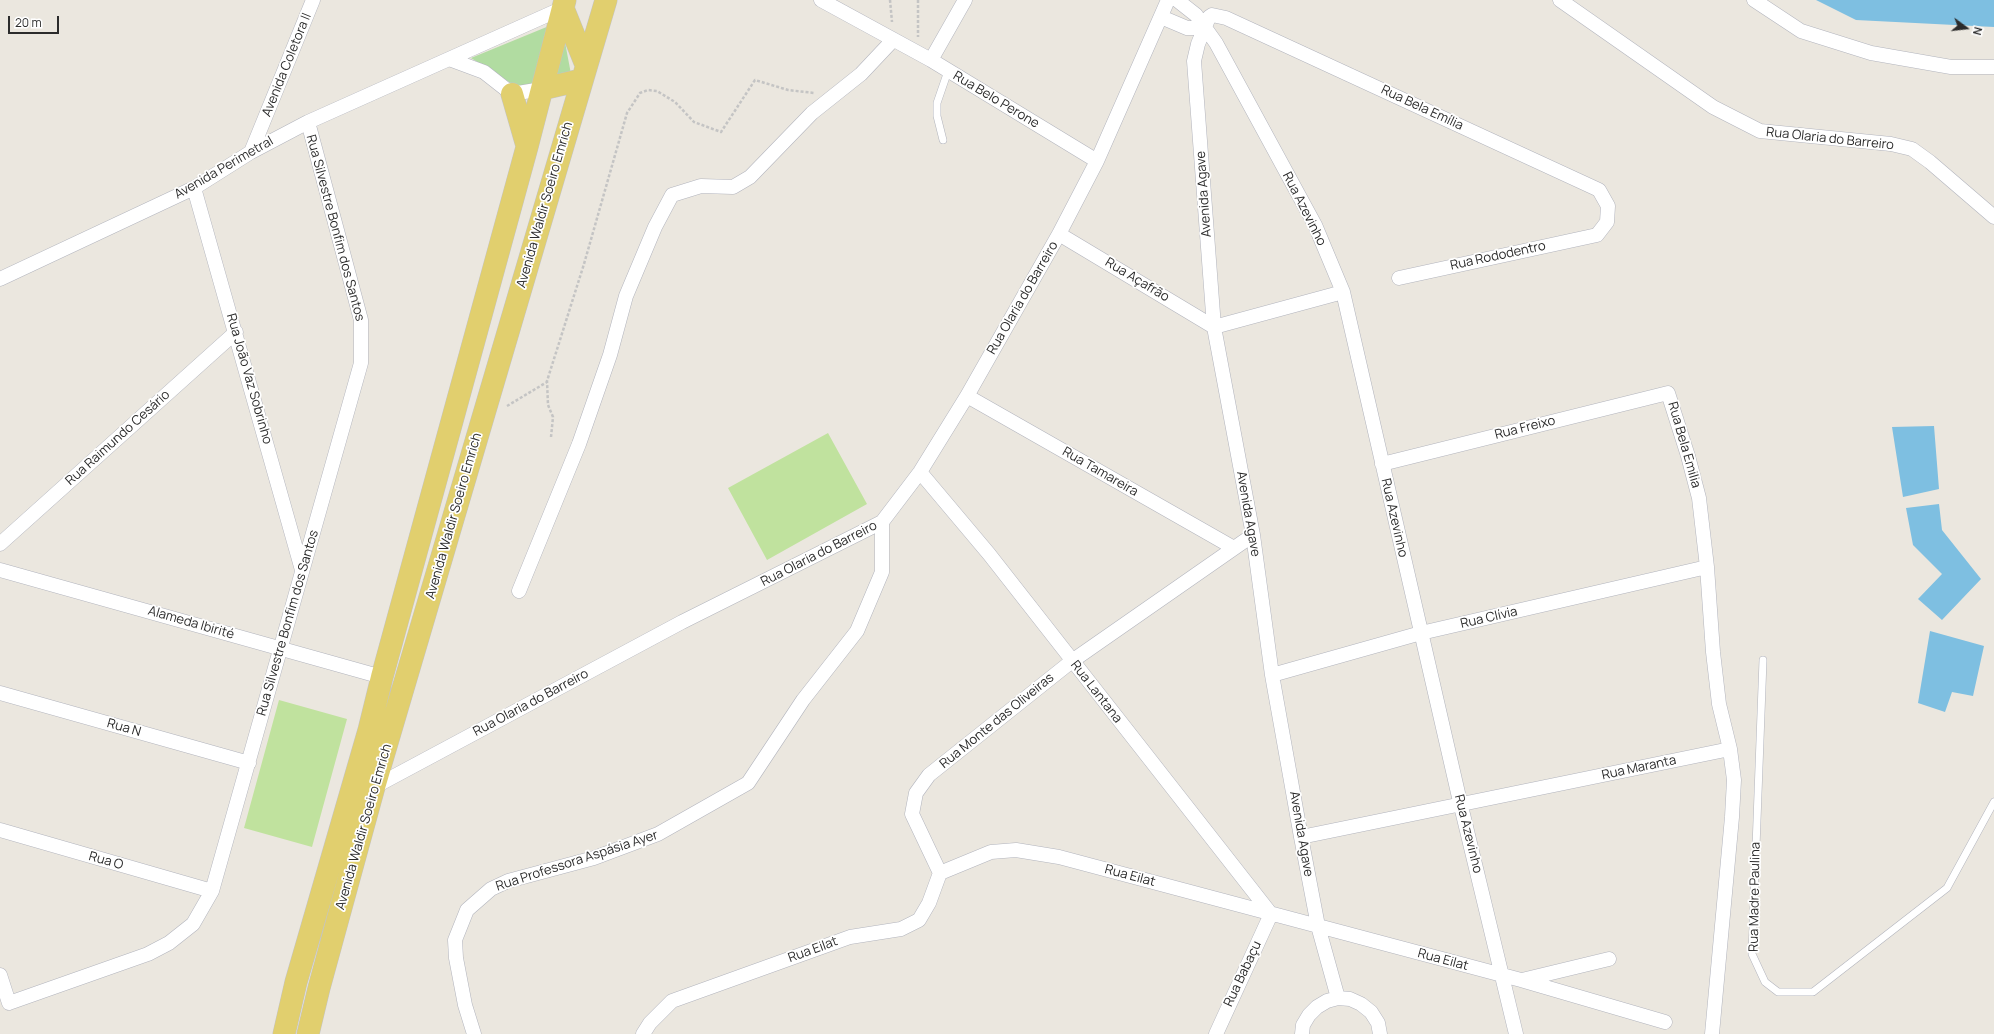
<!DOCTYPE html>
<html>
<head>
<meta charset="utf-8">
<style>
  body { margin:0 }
  #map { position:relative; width:1994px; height:1034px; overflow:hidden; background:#ebe7df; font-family:Manrope,sans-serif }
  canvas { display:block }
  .north { position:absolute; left:1946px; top:8px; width:40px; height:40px; -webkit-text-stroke:3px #fff; paint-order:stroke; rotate:105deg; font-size:11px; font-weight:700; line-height:16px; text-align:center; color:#2b2b2b }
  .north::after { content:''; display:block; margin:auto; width:14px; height:18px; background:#2b2b2b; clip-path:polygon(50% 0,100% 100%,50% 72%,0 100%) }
  .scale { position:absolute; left:8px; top:16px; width:51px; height:18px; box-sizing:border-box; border:2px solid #2b2b2b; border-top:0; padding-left:5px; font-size:12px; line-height:14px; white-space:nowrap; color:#2b2b2b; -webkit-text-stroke:3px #fff; paint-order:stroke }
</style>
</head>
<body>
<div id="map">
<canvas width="1994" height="1034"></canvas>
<div class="north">N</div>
<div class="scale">20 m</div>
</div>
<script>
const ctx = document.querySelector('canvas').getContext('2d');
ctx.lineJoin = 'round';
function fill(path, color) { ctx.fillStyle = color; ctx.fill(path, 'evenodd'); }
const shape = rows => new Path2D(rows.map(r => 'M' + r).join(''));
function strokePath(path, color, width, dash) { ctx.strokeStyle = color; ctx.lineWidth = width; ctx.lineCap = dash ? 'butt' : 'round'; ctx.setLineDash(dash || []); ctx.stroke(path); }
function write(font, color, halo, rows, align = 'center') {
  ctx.font = font + ' Manrope,sans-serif'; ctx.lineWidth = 3.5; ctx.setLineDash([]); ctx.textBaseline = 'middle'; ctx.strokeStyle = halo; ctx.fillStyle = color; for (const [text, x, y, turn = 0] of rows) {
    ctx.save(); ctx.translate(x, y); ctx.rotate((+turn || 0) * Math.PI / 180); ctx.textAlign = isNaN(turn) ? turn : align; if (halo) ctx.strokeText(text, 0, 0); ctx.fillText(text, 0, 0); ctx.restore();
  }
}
fill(shape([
  [549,26,537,84,517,87,471,58],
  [564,37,571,74,552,81]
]), '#b1dca1');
fill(shape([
  [828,433,867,504,767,560,728,488],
  [279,700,347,719,312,847,244,828]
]), '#c0e29e');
fill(shape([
  [1816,0,1994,0,1994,27,1856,20],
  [1934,426,1939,489,1903,497,1892,427],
  [1939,504,1942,530,1981,579,1942,620,1918,599,1942,574,1913,545,1906,508],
  [1930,631,1984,646,1973,696,1952,692,1945,712,1918,703]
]), '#7ebfe1');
const lane = shape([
  [943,140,937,116,937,103,948,71],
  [1763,660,1752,954,1765,982,1778,992,1813,992,1947,888,1994,802]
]);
const street = shape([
  [821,0,931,60,1097,161],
  [1177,0,1196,15,1216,43,1315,225,1343,292,1461,806,1516,1034],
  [1560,0,1713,107,1760,131,1891,144,1912,149,1930,162,1994,217],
  [1754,0,1801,31,1871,53,1951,67,1994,67],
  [1161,17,1187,28,1205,28],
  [449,59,484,72,512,94,542,89],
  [931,60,965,0],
  [251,152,313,0],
  [194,188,302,570],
  [1059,234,1214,327,1343,292],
  [0,279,194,188,251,152,308,122,563,8],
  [967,396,1234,548],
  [1382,464,1668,393,1688,456,1699,498,1707,567,1713,652,1719,704,1730,749,1734,780,1732,817,1712,1034],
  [920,472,989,554,1271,914,1216,1034],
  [0,544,236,332],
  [0,570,382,677],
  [519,591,579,444,610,355,626,296,655,227,672,195,701,186,733,187,750,177,812,113,861,74,893,40],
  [1272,675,1421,633,1707,567],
  [0,693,249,763],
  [371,787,374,787,682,622,882,522,920,472,967,396,1059,234,1097,161,1168,0],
  [0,830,212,891],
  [1301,837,1730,749],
  [940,873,912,814,916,793,929,775,1072,661,1253,535],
  [0,975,9,1003,148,954,169,943,193,924,212,891,361,363,361,320,308,122],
  [1522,980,1609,959],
  [1338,998,1318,926,1301,837,1272,675,1253,535,1214,327,1194,61,1198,44,1209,17,1212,15,1226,18,1599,190,1608,206,1607,222,1597,235,1399,278],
  [474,1034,465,1005,456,958,455,940,467,910,491,889,508,881,594,858,658,834,748,783,803,700,857,631,882,572,882,522],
  [643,1034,650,1023,672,1001,850,937,901,929,919,920,929,903,940,873,991,852,1016,850,1059,857,1521,980,1665,1022],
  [1302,1034,1303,1025,1309,1015,1317,1007,1327,1001,1338,998,1350,999,1361,1004,1371,1012,1378,1023,1380,1034]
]);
const primary = shape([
  [563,8,586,65],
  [542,89,581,80],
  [512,94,527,146],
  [284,1034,296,982,369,730,382,677,527,147,565,0],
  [308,1034,319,988,374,787,606,0]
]);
strokePath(lane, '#b2b4bd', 8);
strokePath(street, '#b2b4bd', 15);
strokePath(primary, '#c4c4c4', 23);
strokePath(shape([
  [890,0,892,22],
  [918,0,918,37],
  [507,406,547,382],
  [551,437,553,417,548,405,547,381,584,264,627,113,640,93,648,90,657,91,675,102,694,122,721,132,755,80,788,90,814,93]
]), '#c4c4c4', 2.5, [3, 2]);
strokePath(lane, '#fff', 7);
strokePath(street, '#fff', 14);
strokePath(primary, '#e1cf6e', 22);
write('13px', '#2b2b2b', '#fff', [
  ["Avenida Coletora II",287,65,-68],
  ["Rua Belo Perone",996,100,31],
  ["Rua Bela Emília",1422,108,25],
  ["Rua Olaria do Barreiro",1830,139,6],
  ["Avenida Perimetral",224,168,-30],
  ["Avenida Agave",1204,194,-94],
  ["Avenida Waldir Soeiro Emrich",545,205,-74],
  ["Rua Azevinho",1304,209,63],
  ["Rua Silvestre Bonfim dos Santos",335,228,75],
  ["Rua Rododentro",1498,256,-12],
  ["Rua Açafrão",1137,280,31],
  ["Rua Olaria do Barreiro",1023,298,-60],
  ["Rua João Vaz Sobrinho",249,379,74],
  ["Rua Freixo",1525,428,-14],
  ["Rua Raimundo Cesário",118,438,-42],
  ["Rua Bela Emilia",1684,445,74],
  ["Rua Tamareira",1100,472,30],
  ["Avenida Agave",1248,514,80],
  ["Avenida Waldir Soeiro Emrich",454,516,-74],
  ["Rua Azevinho",1394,518,77],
  ["Rua Olaria do Barreiro",819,554,-27],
  ["Rua Clívia",1489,618,-13],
  ["Alameda Ibirité",191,623,16],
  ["Rua Silvestre Bonfim dos Santos",288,623,-74],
  ["Rua Lantana",1096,692,52],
  ["Rua Olaria do Barreiro",531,703,-28],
  ["Rua Monte das Oliveiras",997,721,-39],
  ["Rua N",124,728,16],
  ["Rua Maranta",1639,768,-12],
  ["Avenida Waldir Soeiro Emrich",364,827,-74],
  ["Avenida Agave",1301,834,80],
  ["Rua Azevinho",1468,834,76],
  ["Rua O",106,861,16],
  ["Rua Professora Aspásia Ayer",577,861,-18],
  ["Rua Eilat",1130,876,15],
  ["Rua Madre Paulina",1755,897,-89],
  ["Rua Eilat",813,950,-20],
  ["Rua Eilat",1443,960,15],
  ["Rua Babaçu",1243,974,-65]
]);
</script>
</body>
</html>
